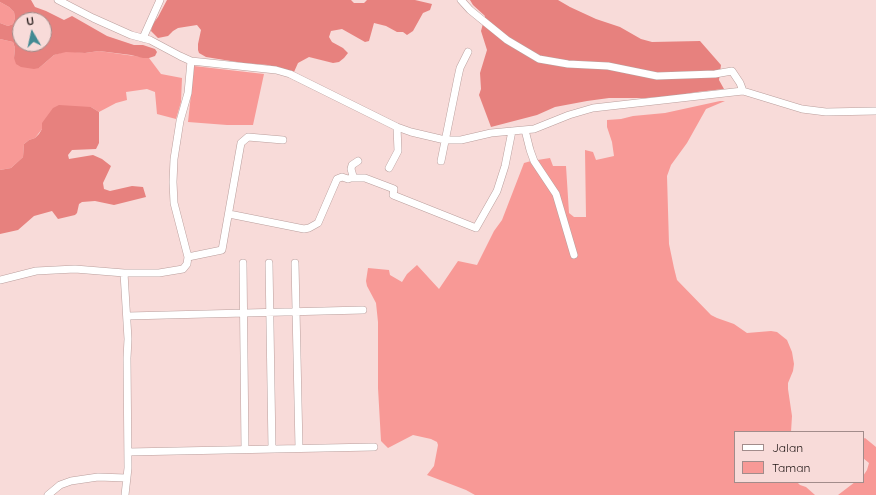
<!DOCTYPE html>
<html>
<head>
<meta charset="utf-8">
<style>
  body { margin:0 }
  #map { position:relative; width:876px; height:495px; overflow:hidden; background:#f8dbd9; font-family:Quicksand,sans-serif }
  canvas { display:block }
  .legend { position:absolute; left:734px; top:431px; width:130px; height:52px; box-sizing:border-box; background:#f8dbd9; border:1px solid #a28c8b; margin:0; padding:5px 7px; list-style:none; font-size:12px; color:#201615 }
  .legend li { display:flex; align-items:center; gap:8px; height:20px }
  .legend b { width:20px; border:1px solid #a28c8b }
  .north { position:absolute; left:12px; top:12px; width:40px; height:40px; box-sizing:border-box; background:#f8dbd9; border:1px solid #a28c8b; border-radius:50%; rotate:351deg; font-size:11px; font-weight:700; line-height:16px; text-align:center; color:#201615 }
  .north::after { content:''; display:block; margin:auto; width:14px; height:18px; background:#438a93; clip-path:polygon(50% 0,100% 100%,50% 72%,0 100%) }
</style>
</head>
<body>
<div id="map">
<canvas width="876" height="495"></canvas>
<ul class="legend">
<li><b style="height:5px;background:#fff"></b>Jalan</li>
<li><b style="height:11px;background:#f89996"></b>Taman</li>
</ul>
<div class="north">U</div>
</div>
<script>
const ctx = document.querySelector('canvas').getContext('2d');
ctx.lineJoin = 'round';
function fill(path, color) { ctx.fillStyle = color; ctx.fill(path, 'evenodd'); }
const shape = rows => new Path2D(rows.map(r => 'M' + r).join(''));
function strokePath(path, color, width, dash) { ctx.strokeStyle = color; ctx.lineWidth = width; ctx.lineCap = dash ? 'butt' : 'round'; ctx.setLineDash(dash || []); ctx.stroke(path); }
fill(shape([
  [0,2,9,7,14,12,15,18,13,24,8,26,0,23],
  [0,39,13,42,15,48,14,58,39,68,54,55,66,51,85,53,99,51,149,58,161,74,182,78,181,102,176,119,157,114,155,92,147,89,126,92,127,100,116,103,99,112,91,107,42,129,35,138,29,140,24,144,23,157,11,168,0,170],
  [194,66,264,74,253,125,227,125,188,122],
  [720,101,725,101,706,109,687,143,671,165,667,176,669,244,674,268,677,280,711,315,717,318,734,324,747,333,771,331,777,332,787,340,792,352,794,364,793,371,788,383,788,389,792,416,791,432,735,432,735,482,797,482,800,485,806,487,815,495,475,495,466,490,427,475,434,466,438,445,437,442,431,439,413,435,388,448,381,441,378,388,378,322,376,303,367,286,366,281,368,268,389,270,390,275,402,282,407,274,417,265,439,289,458,261,477,265,494,231,502,220,524,163,531,161,550,158,553,166,566,166,569,213,574,217,586,217,585,150,593,152,596,160,614,156,612,142,607,127,607,120,621,119,633,116,665,113],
  [865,438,876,447,876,495,838,495,855,482,863,482,863,476,867,470,869,463,863,458,863,439]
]), '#f89996');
fill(shape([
  [0,0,31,0,35,7,46,11,64,20,72,16,107,36,134,45,143,45,155,49,157,52,155,56,149,58,143,58,131,55,99,51,85,53,66,52,54,55,39,68,34,69,21,67,16,64,14,58,15,48,13,42,0,39,0,23,8,26,13,24,15,18,14,12,9,7,0,2],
  [20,20,44,20,44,44,20,44],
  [167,0,351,0,354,3,364,3,367,0,415,0,432,4,430,10,423,13,413,31,407,35,403,32,397,32,386,26,374,23,369,41,365,42,342,29,331,31,329,37,332,42,343,48,348,53,344,58,339,62,333,63,309,57,298,63,294,72,268,65,243,63,206,57,199,53,198,50,198,44,201,30,197,25,178,28,173,31,168,36,158,38,151,31,152,25,158,17],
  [470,0,558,0,570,7,596,19,620,27,641,39,652,42,700,41,721,65,719,80,724,89,697,92,674,96,646,98,609,98,587,101,555,107,537,115,491,127,479,95,481,89,480,73,487,50,481,31,485,16,473,5],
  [59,105,91,107,99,112,99,143,96,149,72,150,68,155,69,159,93,155,102,159,111,166,103,183,104,189,110,191,132,186,143,187,146,197,114,205,95,201,82,202,79,204,77,213,75,215,58,219,52,211,34,216,18,230,0,234,0,170,11,168,23,157,24,144,29,140,35,138,39,134,42,129,42,123,53,108]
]), '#e7817e');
const minor = shape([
  [58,0,93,18,131,35,150,40,180,56,191,61,276,70,290,74,397,127,411,132,445,140,461,140,491,133,534,129,569,115,593,108,734,92,743,91,802,109,826,112,876,111],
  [461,0,470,10,507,40,539,59,568,64,608,66,657,76,715,74,732,71,740,83,743,91],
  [143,38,160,0],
  [525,130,530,150,534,161,556,194,574,255],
  [441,161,458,77,460,68,468,52],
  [389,168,398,151,397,127],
  [351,178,365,178,394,189,393,195,476,228,497,191,505,166,512,131],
  [229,214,304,229,309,228,318,223,337,179,342,177,348,179,351,178,353,176,351,169,352,165,358,161],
  [188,257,222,250,241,143,248,137,283,140],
  [243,263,245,449],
  [269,263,272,449],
  [295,263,299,448],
  [124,273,128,339,127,358,128,468,125,495],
  [0,280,36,271,75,269,124,273,159,273,183,269,187,264,188,257,174,203,173,182,174,159,180,121,188,93,191,61],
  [128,316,363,310],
  [128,452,374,447],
  [48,495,60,485,71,481,98,477,126,478]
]);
strokePath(minor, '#ba9f9d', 8);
strokePath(minor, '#fff', 7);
</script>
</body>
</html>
